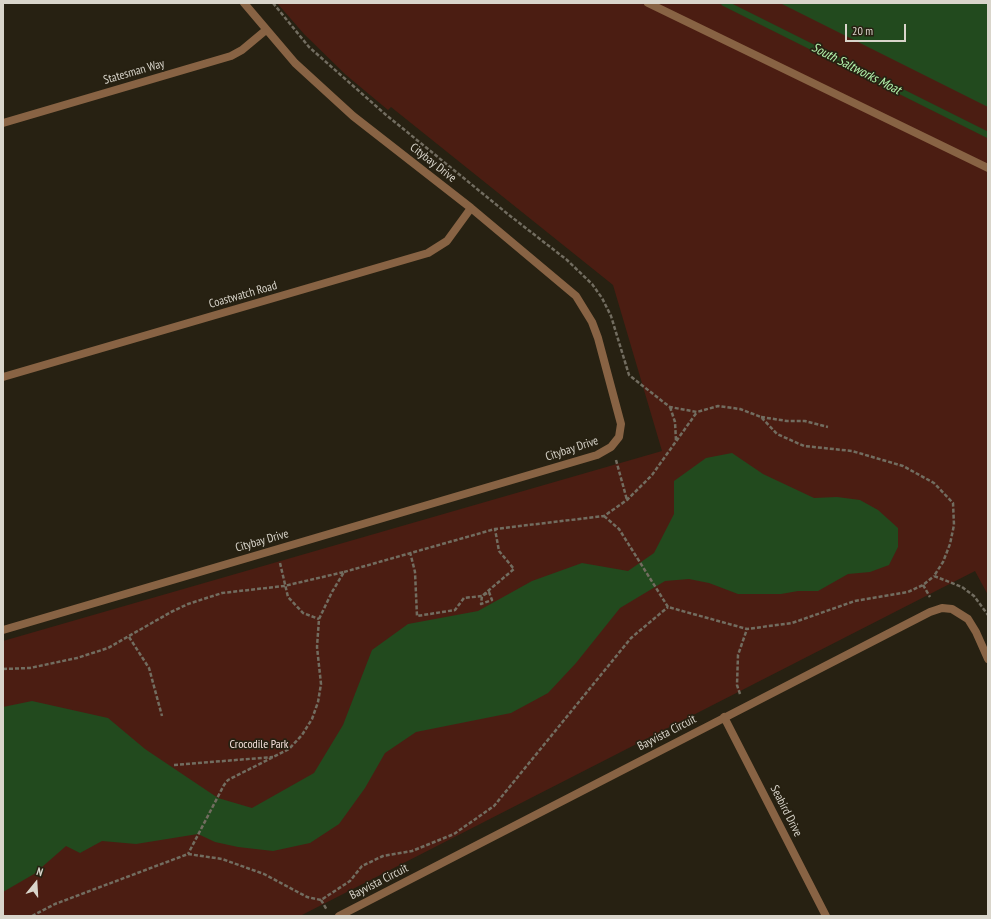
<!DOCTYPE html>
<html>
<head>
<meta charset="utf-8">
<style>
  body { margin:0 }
  #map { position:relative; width:991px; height:919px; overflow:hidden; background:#272112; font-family:"PT Sans Narrow",sans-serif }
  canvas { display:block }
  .frame { position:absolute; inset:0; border:4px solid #d9d5cb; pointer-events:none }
  .north { position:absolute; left:16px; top:863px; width:40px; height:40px; -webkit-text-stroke:3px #272112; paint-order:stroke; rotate:18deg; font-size:11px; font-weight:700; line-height:16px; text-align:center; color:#d9d5cb }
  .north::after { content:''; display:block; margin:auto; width:14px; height:18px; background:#d9d5cb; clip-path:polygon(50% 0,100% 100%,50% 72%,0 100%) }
  .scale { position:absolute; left:845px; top:24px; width:61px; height:18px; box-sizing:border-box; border:2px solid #d9d5cb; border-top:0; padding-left:5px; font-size:12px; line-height:14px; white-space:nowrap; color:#d9d5cb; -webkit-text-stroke:3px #272112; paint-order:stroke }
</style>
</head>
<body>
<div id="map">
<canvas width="991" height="919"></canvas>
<div class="frame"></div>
<div class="north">N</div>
<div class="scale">20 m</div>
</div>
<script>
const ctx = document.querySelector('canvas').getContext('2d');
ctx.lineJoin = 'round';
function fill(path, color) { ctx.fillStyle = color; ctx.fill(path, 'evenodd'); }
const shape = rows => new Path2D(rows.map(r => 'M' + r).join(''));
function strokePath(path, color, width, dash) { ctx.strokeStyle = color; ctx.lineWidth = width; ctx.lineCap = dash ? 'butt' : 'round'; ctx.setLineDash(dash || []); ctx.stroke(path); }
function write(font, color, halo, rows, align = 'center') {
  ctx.font = font + ' "PT Sans Narrow",sans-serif'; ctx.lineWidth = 3.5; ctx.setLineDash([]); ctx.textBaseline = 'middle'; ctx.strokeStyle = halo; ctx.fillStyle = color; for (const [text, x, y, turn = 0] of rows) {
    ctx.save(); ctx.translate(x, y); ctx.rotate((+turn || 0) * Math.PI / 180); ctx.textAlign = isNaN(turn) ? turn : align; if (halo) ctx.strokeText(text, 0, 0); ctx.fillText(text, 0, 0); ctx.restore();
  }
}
fill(shape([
  [277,3,988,3,988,595,975,571,300,916,3,916,3,641,662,451,613,285,391,107,388,110,346,75,304,34]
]), '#4b1d12');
fill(shape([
  [780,3,988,3,988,107],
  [732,453,763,474,814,498,837,497,860,500,878,510,898,528,898,547,889,565,870,572,848,574,818,591,798,591,781,594,738,594,709,583,689,579,665,581,620,608,576,663,548,693,511,713,416,732,385,753,365,788,339,824,310,843,273,851,238,847,215,842,198,834,136,844,102,841,80,853,66,846,34,874,3,892,3,707,32,701,108,718,145,749,218,798,252,808,314,773,343,725,372,650,408,624,478,611,532,581,582,563,628,571,654,553,674,514,674,481,706,458]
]), '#224a1e');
strokePath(shape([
  [724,3,988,135]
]), '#224a1e', 6);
strokePath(shape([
  [273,3,309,47,385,114,509,215,567,260,592,284,602,298,611,316,629,375,662,401,670,407,697,412,718,406,740,409,761,417,777,434,804,446,852,451,903,466,934,483,953,503,954,525,950,544,943,562,934,576,962,587,974,596,988,615],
  [670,407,675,422,676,441],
  [761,417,787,421,805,421,828,427],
  [616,460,627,500],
  [604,516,619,529,668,607,747,629,792,623,855,601,908,592,923,585,934,576],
  [410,552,415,572,417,616,455,610,464,598,482,596,489,592,492,600,481,604,482,596,514,569,499,551,495,529],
  [280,563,288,597,303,613,319,619],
  [344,572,495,529,604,516,627,500,652,475,697,412],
  [923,585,930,597],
  [129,637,149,668,162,716],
  [3,669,30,668,77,658,108,648,171,612,188,604,222,593,284,586,344,572,332,592,319,619,317,647,321,684,318,702,312,719,302,735,289,749,228,780,224,785,188,854],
  [740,694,737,685,738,655,747,629],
  [174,765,273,757],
  [321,900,327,910],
  [32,916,55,904,188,854,222,859,264,874,307,897,321,900,350,881,362,866,383,856,412,851,454,834,494,806,631,638,668,607]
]), '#726d60', 2.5, [4, 2]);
strokePath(shape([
  [648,3,988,168]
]), '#886344', 8);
strokePath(shape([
  [3,123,231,56,242,50,266,30],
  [3,377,428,253,447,241,471,208],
  [3,630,597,455,611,447,619,437,621,424,598,338,592,322,576,296,471,208,353,116,295,63,244,3],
  [724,717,826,916],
  [339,916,930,612,942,608,952,609,968,619,976,632,988,659]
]), '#886344', 8);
write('12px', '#d9d5cb', '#272112', [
  ["Statesman Way",134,72,-16],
  ["Citybay Drive",433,163,38],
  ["Coastwatch Road",243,295,-16],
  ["Citybay Drive",572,449,-18],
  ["Citybay Drive",262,541,-16],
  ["Bayvista Circuit",667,733,-27],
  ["Seabird Drive",786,811,63],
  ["Bayvista Circuit",379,882,-27]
]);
write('12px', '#f3dfda', '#272112', [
  ["Crocodile Park",259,745]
]);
write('italic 13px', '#b4f4ac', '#272112', [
  ["South Saltworks Moat",856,69,27]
]);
</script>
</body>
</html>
